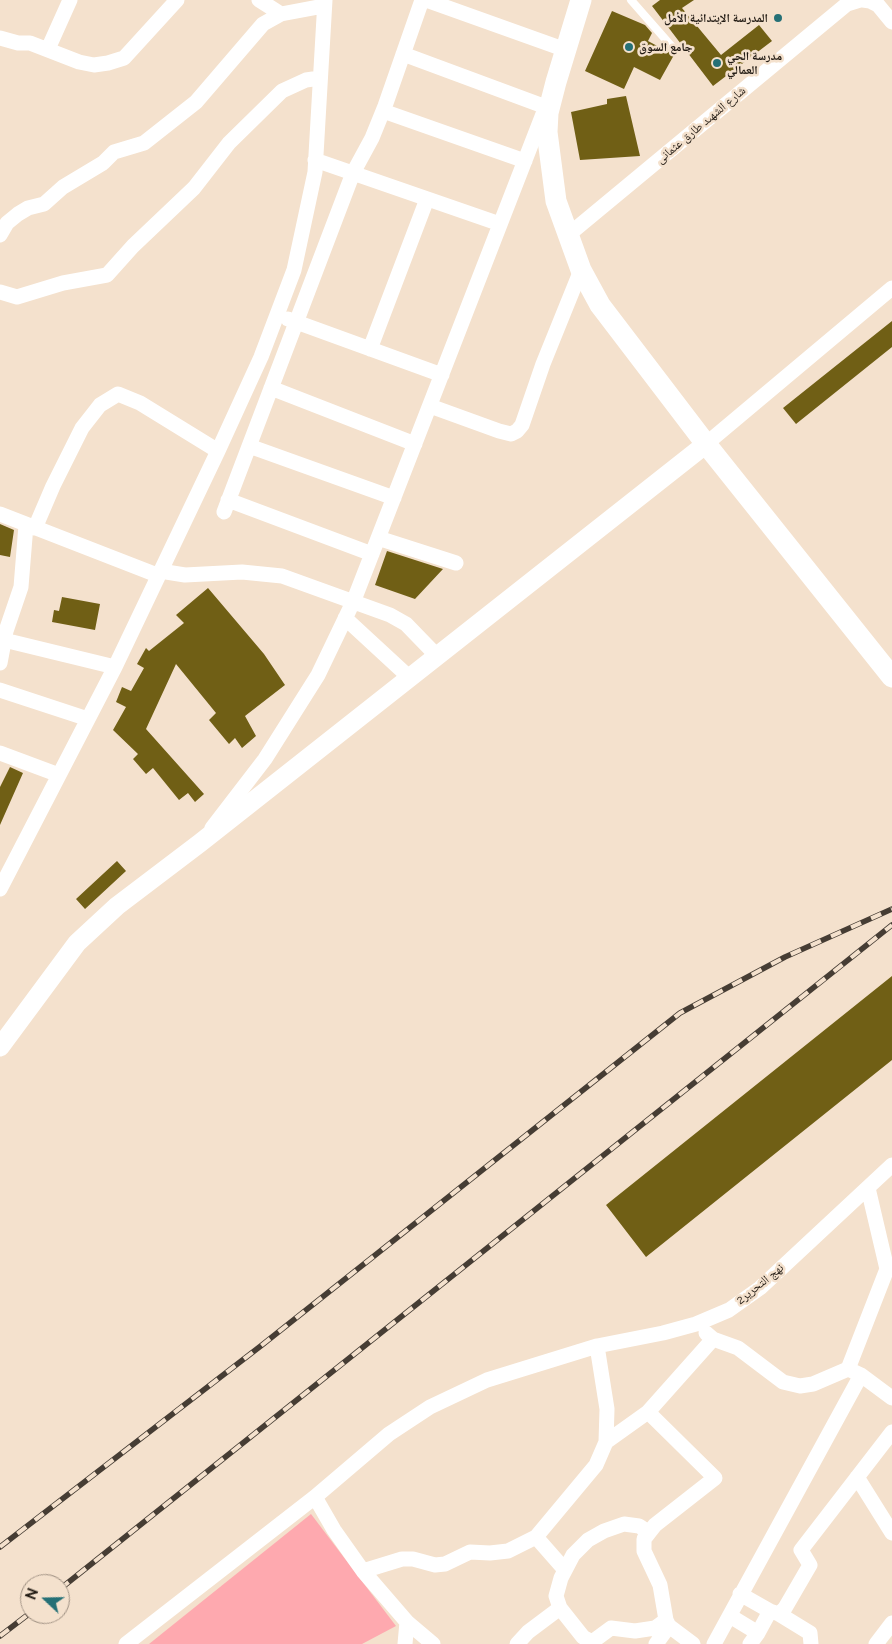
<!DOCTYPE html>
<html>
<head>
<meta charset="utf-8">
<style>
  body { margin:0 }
  #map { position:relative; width:892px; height:1644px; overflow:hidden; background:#f4e1cd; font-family:Raleway,sans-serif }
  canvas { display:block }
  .north { position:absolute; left:20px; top:1574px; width:50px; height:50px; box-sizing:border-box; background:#f4e1cd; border:1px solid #a09183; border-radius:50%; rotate:291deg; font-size:14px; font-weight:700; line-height:20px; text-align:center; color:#211a13 }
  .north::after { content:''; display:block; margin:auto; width:18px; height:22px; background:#257076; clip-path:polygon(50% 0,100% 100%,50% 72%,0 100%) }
</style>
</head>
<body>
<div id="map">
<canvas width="892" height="1644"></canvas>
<div class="north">N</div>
</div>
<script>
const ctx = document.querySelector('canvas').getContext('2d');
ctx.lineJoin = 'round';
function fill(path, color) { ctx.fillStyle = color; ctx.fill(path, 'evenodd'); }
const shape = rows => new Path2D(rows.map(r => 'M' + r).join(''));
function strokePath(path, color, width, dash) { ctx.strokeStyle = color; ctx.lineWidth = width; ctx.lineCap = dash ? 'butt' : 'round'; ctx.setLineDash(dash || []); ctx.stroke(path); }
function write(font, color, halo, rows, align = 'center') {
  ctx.font = font + ' Raleway,"Noto Naskh Arabic",sans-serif'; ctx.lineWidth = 5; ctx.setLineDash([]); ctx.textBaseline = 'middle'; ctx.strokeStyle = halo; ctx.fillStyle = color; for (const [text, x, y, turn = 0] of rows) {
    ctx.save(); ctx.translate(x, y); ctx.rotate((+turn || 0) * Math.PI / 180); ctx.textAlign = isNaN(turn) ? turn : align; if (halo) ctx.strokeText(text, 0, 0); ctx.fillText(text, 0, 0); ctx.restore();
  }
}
fill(shape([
  [311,1514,396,1626,362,1644,149,1644]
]), '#fea9af');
fill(shape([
  [660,0,694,0,682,8,721,55,759,25,772,41,713,86,652,6],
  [612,11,645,25,652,33,648,41,674,55,660,80,634,67,624,89,585,71],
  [626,96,640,156,580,160,571,112,607,104,607,99],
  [892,321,892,347,796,424,783,408],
  [0,524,14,530,10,557,0,555],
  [387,551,443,569,415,599,375,585],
  [208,588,264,654,285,685,245,716,256,736,242,748,235,738,229,744,209,720,216,713,176,664,146,729,204,794,195,802,188,793,179,800,153,768,146,774,133,759,138,754,113,730,126,707,116,702,122,687,131,691,144,668,137,664,146,648,149,651,184,623,176,615],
  [62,597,100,604,95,630,52,622,54,610,59,611],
  [10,767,23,773,0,825,0,787],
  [117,861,126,871,85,909,76,899],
  [892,976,892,1060,646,1257,606,1205]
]), '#705f15');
strokePath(shape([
  [631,0,674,49]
]), '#fff', 8);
strokePath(shape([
  [259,0,281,14],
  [426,0,566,50],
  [863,0,870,1,878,5,892,22],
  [0,38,18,43,30,43,79,62,94,65,108,63,124,58,177,0],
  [48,49,70,0],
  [403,54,546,107],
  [383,111,525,161],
  [315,160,500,224],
  [0,235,7,223,18,214,28,208,44,204,63,187,103,163,114,152,144,143,196,102,263,24,281,14,324,6],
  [567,236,847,4,860,0],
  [0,292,17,297,63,283,107,275,133,246,194,188,229,143,282,91,306,80,320,78],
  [288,319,442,375],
  [370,349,427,199],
  [271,388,415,444],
  [430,406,499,431,511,434,517,431,522,425,543,364,581,270],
  [706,444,892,288],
  [249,446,394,498],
  [228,500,372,554],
  [224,512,353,173,372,138,385,106,422,0],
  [0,514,157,575],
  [35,528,53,486,82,428,100,405,118,394,140,403,218,451],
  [378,538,456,563],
  [160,571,185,575,242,572,282,576,390,615,406,624,437,656],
  [345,618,410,678],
  [4,640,115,667],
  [0,663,6,631,21,587,26,525],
  [0,690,88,719],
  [0,753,59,775],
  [212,828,265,759,318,675,354,600,543,114],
  [0,889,115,667,218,451,261,357,294,270,315,172,325,0],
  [868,1188,887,1269,848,1369,861,1375,892,1398],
  [706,1333,713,1339,738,1348,783,1382,800,1386,813,1384,848,1369],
  [597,1346,607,1409,606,1442],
  [648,1412,715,1478,655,1525,644,1539,644,1551,660,1585,666,1620,669,1626,693,1644],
  [857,1477,892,1533],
  [648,1532,639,1526,624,1524,604,1531,588,1540,573,1555,561,1578,556,1596,560,1608,583,1637,592,1642,611,1628,635,1631,655,1628,666,1620],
  [536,1537,565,1570],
  [363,1571,402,1559,413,1559,435,1565,445,1564,470,1552,490,1553,508,1551,536,1537,596,1465,606,1442,648,1412,713,1339],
  [740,1594,770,1611,758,1633],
  [770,1611,779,1614,785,1608,810,1565,801,1550,892,1432],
  [779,1614,810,1633,811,1644],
  [730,1616,758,1633,750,1644],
  [126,1644,315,1497],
  [405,1644,407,1622],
  [433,1644,407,1622,363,1571,334,1530,315,1497,389,1434,430,1407,487,1380,597,1346,663,1333,696,1324,729,1310,760,1288,892,1165],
  [517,1644,528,1632,560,1608],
  [656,1644,669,1626],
  [714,1644,861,1375],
  [876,1644,892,1623]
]), '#fff', 15);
strokePath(shape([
  [0,1047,77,943,117,906,200,843,706,444]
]), '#fff', 19);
strokePath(shape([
  [581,0,556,82,548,113,547,132,556,201,581,270,600,305,706,444,892,677]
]), '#fff', 21);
const rail = shape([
  [0,1547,262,1345,680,1013,785,957,892,909],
  [60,1589,892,925],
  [0,1636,30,1613]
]);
strokePath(rail, '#463d34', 5.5);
strokePath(rail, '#f4e1cd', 4, [11]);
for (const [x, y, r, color] of [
  [778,18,5,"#257076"],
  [629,47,5,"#257076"],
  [717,63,5,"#257076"]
]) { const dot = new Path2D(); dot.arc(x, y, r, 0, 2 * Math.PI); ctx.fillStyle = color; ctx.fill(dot); strokePath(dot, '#f4e1cd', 2); }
write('bold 12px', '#211a13', '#f4e1cd', [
  ["المدرسة الإبتدائية الأمل",768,18,"right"],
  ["جامع السوق",639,47],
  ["مدرسة الحي",727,56],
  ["العمالي",727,70]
], 'left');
write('12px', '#211a13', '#f4e1cd', [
  ["شارع الشهىد طارق عثمانى",701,125,-40],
  ["نهج التحرير2",760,1284,-39]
]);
</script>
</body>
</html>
